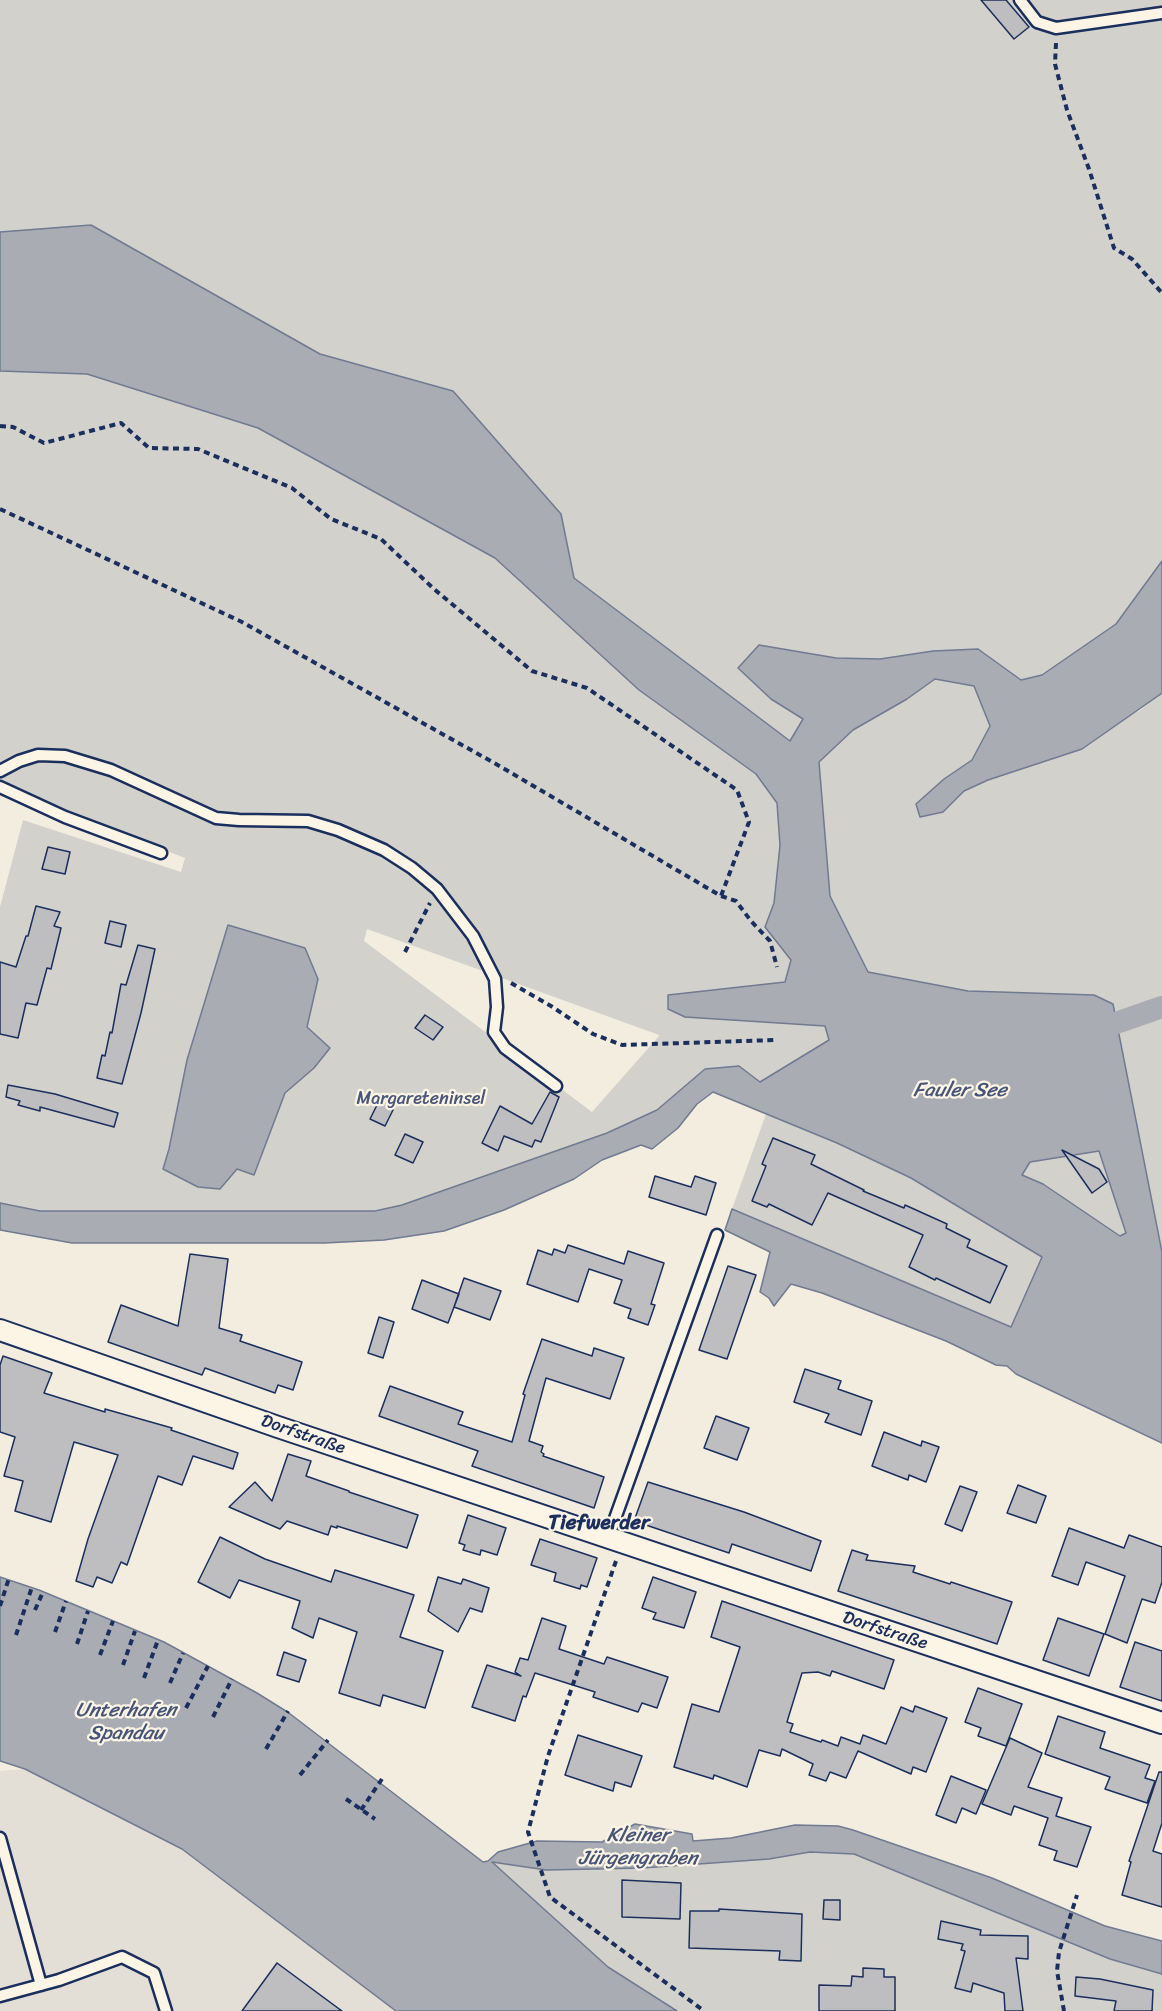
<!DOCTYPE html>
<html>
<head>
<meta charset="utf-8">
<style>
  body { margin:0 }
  canvas { display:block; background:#f3ede0 }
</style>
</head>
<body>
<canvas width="1162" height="2011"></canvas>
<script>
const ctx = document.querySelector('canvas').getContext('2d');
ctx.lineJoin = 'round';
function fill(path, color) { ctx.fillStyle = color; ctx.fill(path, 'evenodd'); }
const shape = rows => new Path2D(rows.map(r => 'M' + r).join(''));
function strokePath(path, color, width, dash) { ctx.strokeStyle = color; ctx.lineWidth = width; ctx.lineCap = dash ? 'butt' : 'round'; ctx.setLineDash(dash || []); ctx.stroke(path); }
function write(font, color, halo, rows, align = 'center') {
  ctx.font = font + ' Sriracha,sans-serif'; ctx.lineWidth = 4.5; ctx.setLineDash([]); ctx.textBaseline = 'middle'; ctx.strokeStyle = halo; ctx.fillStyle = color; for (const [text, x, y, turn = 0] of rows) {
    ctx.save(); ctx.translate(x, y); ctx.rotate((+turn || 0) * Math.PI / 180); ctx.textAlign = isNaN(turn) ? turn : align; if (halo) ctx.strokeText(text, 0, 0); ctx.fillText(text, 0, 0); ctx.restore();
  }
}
fill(shape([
  [25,1769,182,1849,396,2011,0,2011,0,1771]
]), '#e3dfd6');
fill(shape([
  [0,0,1162,0,1162,561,1116,624,1042,675,1021,680,977,649,933,651,880,659,836,658,791,650,771,699,804,719,790,741,574,578,560,514,453,391,320,354,91,225,0,232],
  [0,371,87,374,258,428,495,558,639,689,756,774,777,803,780,845,774,903,765,927,791,960,785,982,668,996,685,1017,825,1026,829,1040,760,1082,739,1066,670,1098,657,1110,607,1133,402,1205,375,1211,40,1211,0,1203,0,907,23,820,181,872,185,858,0,786],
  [228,925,318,979,307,1027,314,1068,285,1093,254,1175,237,1169,163,1169,169,1149,187,1060],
  [367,929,659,1035,659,1036,592,1112,364,941],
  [935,679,974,686,990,726,972,760,944,779,916,804,921,816,943,812,964,791,988,780,1025,767,1139,711,1162,693,1162,1252,1113,1004,968,991,868,972,830,896,819,762,853,730,907,699],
  [766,1114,838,1143,911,1178,1042,1257,1012,1327,732,1209],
  [1099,1151,1126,1233,1121,1236,1043,1184,1021,1175,1030,1162],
  [810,1852,854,1854,1110,1959,1162,1974,1162,2011,677,2011,608,1967,491,1862,546,1870,642,1868,769,1859]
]), '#d3d1cc');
const water = shape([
  [91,225,320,354,453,391,561,514,574,578,790,741,803,719,771,699,738,668,759,645,836,658,880,659,933,651,978,649,1021,680,1042,675,1116,624,1162,561,1162,693,1082,749,988,780,964,791,943,812,920,817,916,804,944,779,972,760,990,726,974,686,935,679,907,699,853,730,819,762,830,896,868,972,968,991,1094,995,1113,1004,1162,1252,1162,1443,1016,1374,1007,1366,996,1365,946,1341,822,1293,791,1284,774,1306,769,1298,760,1292,770,1252,725,1230,732,1209,1011,1327,1042,1257,911,1178,837,1143,713,1092,697,1104,678,1128,652,1149,641,1145,602,1160,574,1179,504,1210,444,1231,384,1240,324,1243,72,1243,0,1230,0,1203,40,1211,375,1211,402,1205,607,1133,657,1110,705,1069,739,1066,760,1082,829,1040,825,1026,685,1017,668,1009,668,995,785,982,791,960,765,927,774,903,780,845,777,803,756,774,639,690,495,558,258,428,87,374,0,371,0,232,91,225],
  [1099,1151,1126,1233,1120,1236,1043,1184,1022,1175,1030,1162,1099,1151],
  [228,925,305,948,318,979,307,1027,330,1048,314,1068,285,1093,254,1175,237,1169,220,1189,198,1187,163,1169,169,1149,187,1060,228,925],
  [0,1577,39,1590,164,1642,257,1693,289,1713,483,1862,488,1861,498,1852,537,1841,602,1842,635,1824,692,1834,693,1841,731,1838,795,1825,838,1826,853,1830,992,1878,1105,1926,1162,1941,1162,1974,1110,1959,854,1854,810,1852,769,1859,642,1868,546,1870,492,1862,608,1967,677,2011,396,2011,182,1849,25,1769,0,1761,0,1577]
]);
fill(water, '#a9acb3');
strokePath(water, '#707a91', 1.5);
strokePath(shape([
  [1116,1023,1162,1007]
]), '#a9acb3', 22);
const building = shape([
  [981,0,1006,0,1029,27,1014,39,981,0],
  [48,847,70,852,65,874,42,869,48,847],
  [36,906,60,912,54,926,61,928,51,969,47,968,37,1005,26,1003,18,1038,0,1034,0,962,16,967,26,936,28,936,36,906],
  [110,921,126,925,121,947,105,943,110,921],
  [138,945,155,949,141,1013,122,1084,97,1078,102,1055,105,1056,110,1032,112,1033,121,984,126,985,138,945],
  [425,1015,443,1027,433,1040,415,1028,425,1015],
  [8,1085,55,1094,118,1113,114,1127,40,1107,40,1111,18,1105,20,1101,6,1097,8,1085],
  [550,1092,559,1097,541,1142,535,1140,532,1147,504,1136,498,1151,482,1143,500,1106,532,1124,550,1092],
  [381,1097,396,1104,385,1126,370,1119,381,1097],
  [405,1134,423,1142,413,1163,395,1155,405,1134],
  [773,1138,815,1155,811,1164,864,1190,863,1191,904,1208,905,1205,947,1224,946,1228,970,1240,967,1247,1007,1266,990,1303,936,1278,935,1280,909,1267,923,1235,828,1193,812,1225,769,1204,767,1207,752,1201,766,1166,762,1164,773,1138],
  [1062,1150,1099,1169,1107,1182,1092,1193,1062,1150],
  [655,1176,691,1187,695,1176,716,1183,706,1215,649,1197,655,1176],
  [568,1245,624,1264,628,1251,664,1263,651,1304,655,1305,648,1325,628,1318,631,1309,614,1303,622,1280,589,1269,578,1302,527,1284,538,1250,552,1255,554,1249,565,1253,568,1245],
  [190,1254,228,1259,219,1328,242,1335,240,1341,302,1362,293,1390,278,1385,275,1393,205,1368,202,1375,108,1342,121,1305,178,1326,190,1254],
  [728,1266,756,1275,727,1359,699,1350,728,1266],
  [464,1278,501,1291,490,1320,454,1307,464,1278],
  [422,1280,459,1294,448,1323,412,1309,422,1280],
  [379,1317,394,1322,383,1358,368,1353,379,1317],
  [542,1339,592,1356,594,1348,624,1358,610,1399,546,1378,529,1441,543,1446,541,1452,544,1454,543,1456,604,1477,594,1508,472,1466,478,1451,379,1416,390,1386,463,1412,458,1424,512,1442,525,1395,523,1394,542,1339],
  [3,1356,52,1373,44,1393,105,1412,105,1409,172,1428,171,1430,238,1453,233,1469,193,1456,182,1485,158,1476,127,1565,121,1562,112,1583,97,1577,93,1587,76,1581,88,1539,118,1455,74,1442,51,1522,15,1511,23,1481,4,1476,15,1437,0,1432,0,1365,3,1356],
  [805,1369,841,1381,838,1389,872,1401,861,1435,825,1422,829,1414,794,1402,805,1369],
  [716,1416,749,1428,737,1460,704,1448,716,1416],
  [884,1432,921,1446,922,1441,939,1447,926,1482,909,1475,908,1480,872,1466,884,1432],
  [288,1454,311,1461,306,1476,349,1491,349,1492,418,1515,407,1548,337,1526,337,1528,331,1526,328,1535,287,1521,280,1529,229,1507,255,1482,272,1501,288,1454],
  [648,1482,744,1512,821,1541,811,1571,732,1544,729,1553,634,1521,648,1482],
  [1018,1485,1046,1496,1036,1523,1007,1513,1018,1485],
  [960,1486,977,1492,962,1531,945,1524,960,1486],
  [468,1515,506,1528,497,1555,481,1550,480,1555,463,1550,465,1545,459,1543,468,1515],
  [1069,1528,1124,1548,1129,1535,1162,1547,1162,1582,1155,1603,1142,1599,1127,1643,1105,1634,1125,1576,1086,1562,1078,1585,1052,1576,1069,1528],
  [220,1537,265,1559,331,1582,335,1570,414,1595,400,1637,443,1651,425,1708,383,1695,380,1706,339,1693,357,1632,319,1618,313,1638,292,1628,300,1601,239,1580,230,1598,198,1582,220,1537],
  [540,1539,597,1558,587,1587,581,1585,580,1589,554,1581,556,1573,531,1565,540,1539],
  [852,1550,868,1555,866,1560,915,1566,913,1572,950,1584,951,1582,1012,1602,997,1644,838,1591,852,1550],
  [438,1577,461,1584,463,1579,489,1588,482,1612,470,1608,458,1632,428,1611,438,1577],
  [653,1577,696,1592,684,1628,653,1619,656,1613,642,1608,653,1577],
  [722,1601,894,1660,884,1689,832,1671,830,1676,818,1672,802,1673,787,1722,793,1724,790,1732,821,1742,822,1740,838,1746,841,1737,860,1744,863,1735,886,1744,901,1707,913,1712,915,1706,947,1718,926,1772,913,1767,911,1774,858,1751,846,1778,830,1772,826,1781,809,1775,813,1764,782,1749,780,1756,759,1750,747,1787,714,1775,713,1779,674,1767,692,1704,719,1712,740,1647,711,1637,722,1601],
  [542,1618,566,1626,559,1649,604,1664,607,1657,668,1677,657,1708,642,1703,638,1712,593,1697,595,1692,535,1673,526,1697,523,1696,515,1721,472,1707,487,1665,521,1676,515,1672,520,1658,528,1660,542,1618],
  [1058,1618,1104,1634,1089,1676,1043,1660,1058,1618],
  [1135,1642,1162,1651,1162,1701,1120,1687,1135,1642],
  [284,1652,306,1660,299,1682,277,1675,284,1652],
  [978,1688,1022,1704,1006,1746,978,1736,981,1728,965,1722,978,1688],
  [1058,1716,1105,1732,1100,1748,1150,1765,1145,1778,1155,1781,1147,1803,1105,1789,1110,1777,1045,1754,1058,1716],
  [578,1735,642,1756,631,1787,615,1782,613,1791,565,1775,578,1735],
  [1010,1738,1042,1753,1028,1787,1062,1798,1056,1816,1091,1827,1077,1867,1054,1860,1057,1851,1039,1845,1048,1818,1014,1806,1011,1815,982,1804,1010,1738],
  [1159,1772,1162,1772,1162,1823,1153,1851,1162,1854,1162,1907,1122,1895,1131,1862,1129,1861,1159,1772],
  [951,1776,986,1790,976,1814,962,1808,956,1823,936,1815,951,1776],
  [622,1880,681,1883,680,1919,622,1917,622,1880],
  [824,1900,840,1900,840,1920,823,1919,824,1900],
  [719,1909,802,1914,801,1961,779,1960,780,1951,689,1948,690,1911,719,1911,719,1909],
  [941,1921,981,1930,980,1935,1028,1936,1028,1959,1016,1958,1023,2011,1005,2011,1004,1993,973,1983,971,1992,955,1988,965,1951,961,1950,963,1944,938,1939,941,1921],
  [277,1963,342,2011,242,2011,277,1963],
  [863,1968,884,1969,884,1977,895,1977,895,2011,819,2011,819,1985,851,1986,852,1976,863,1977,863,1968],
  [1076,1977,1100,1979,1153,1990,1152,2011,1114,2011,1116,2001,1075,1996,1076,1977]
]);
fill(building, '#bebec0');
strokePath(building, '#1b2f5e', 1.5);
const lane = shape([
  [1020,0,1037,22,1056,28,1162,13],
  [0,771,19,761,38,755,65,756,111,770,216,818,239,820,308,821,338,830,384,850,412,868,437,889,473,936,495,979,497,1007,494,1032,505,1048,556,1086],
  [0,787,65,817,161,853],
  [608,1538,717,1235],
  [0,1838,41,1985],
  [0,1996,59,1980,122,1957,154,1973,166,2011]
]);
const street = shape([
  [0,1330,278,1427,1162,1723]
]);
strokePath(lane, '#1b2f5e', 15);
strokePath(street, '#1b2f5e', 24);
strokePath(shape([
  [1056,43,1055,64,1067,110,1089,169,1114,248,1132,259,1162,293],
  [0,426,13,427,44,443,121,423,149,448,198,449,292,488,331,519,381,539,434,589,532,671,587,688,737,790,749,822,721,896],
  [0,509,242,622,496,764,721,896,736,901,751,921,770,941,777,967],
  [405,952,430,903],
  [511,983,551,1006,593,1034,622,1045,775,1040],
  [616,1561,548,1756,528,1832,550,1897,704,2011],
  [0,1606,9,1578],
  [35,1610,43,1592],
  [55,1632,66,1601],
  [16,1635,32,1587],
  [77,1644,88,1611],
  [100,1655,113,1621],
  [123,1665,135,1631],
  [144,1678,158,1640],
  [170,1683,183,1653],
  [186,1708,208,1666],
  [213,1717,232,1679],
  [266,1749,288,1711],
  [300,1775,328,1740],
  [346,1799,375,1819],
  [361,1810,382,1779],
  [1064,2011,1057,1971,1059,1952,1077,1895]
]), '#1b2f5e', 4, [6, 4.5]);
strokePath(lane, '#fcf5e5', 10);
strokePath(street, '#fcf5e5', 20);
write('18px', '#49587a', '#fcf5e5', [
  ["Margareteninsel",421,1099]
]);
write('18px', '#1b2f5e', '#fcf5e5', [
  ["Dorfstraße",303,1435,19],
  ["Dorfstraße",885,1631,18]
]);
write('italic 20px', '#465478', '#fcf5e5', [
  ["Fauler See",960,1091],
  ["Unterhafen",126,1711],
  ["Spandau",126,1734],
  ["Kleiner",638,1836],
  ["Jürgengraben",638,1859]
]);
write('bold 21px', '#1b2f5e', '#fcf5e5', [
  ["Tiefwerder",599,1524]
]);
</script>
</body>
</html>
